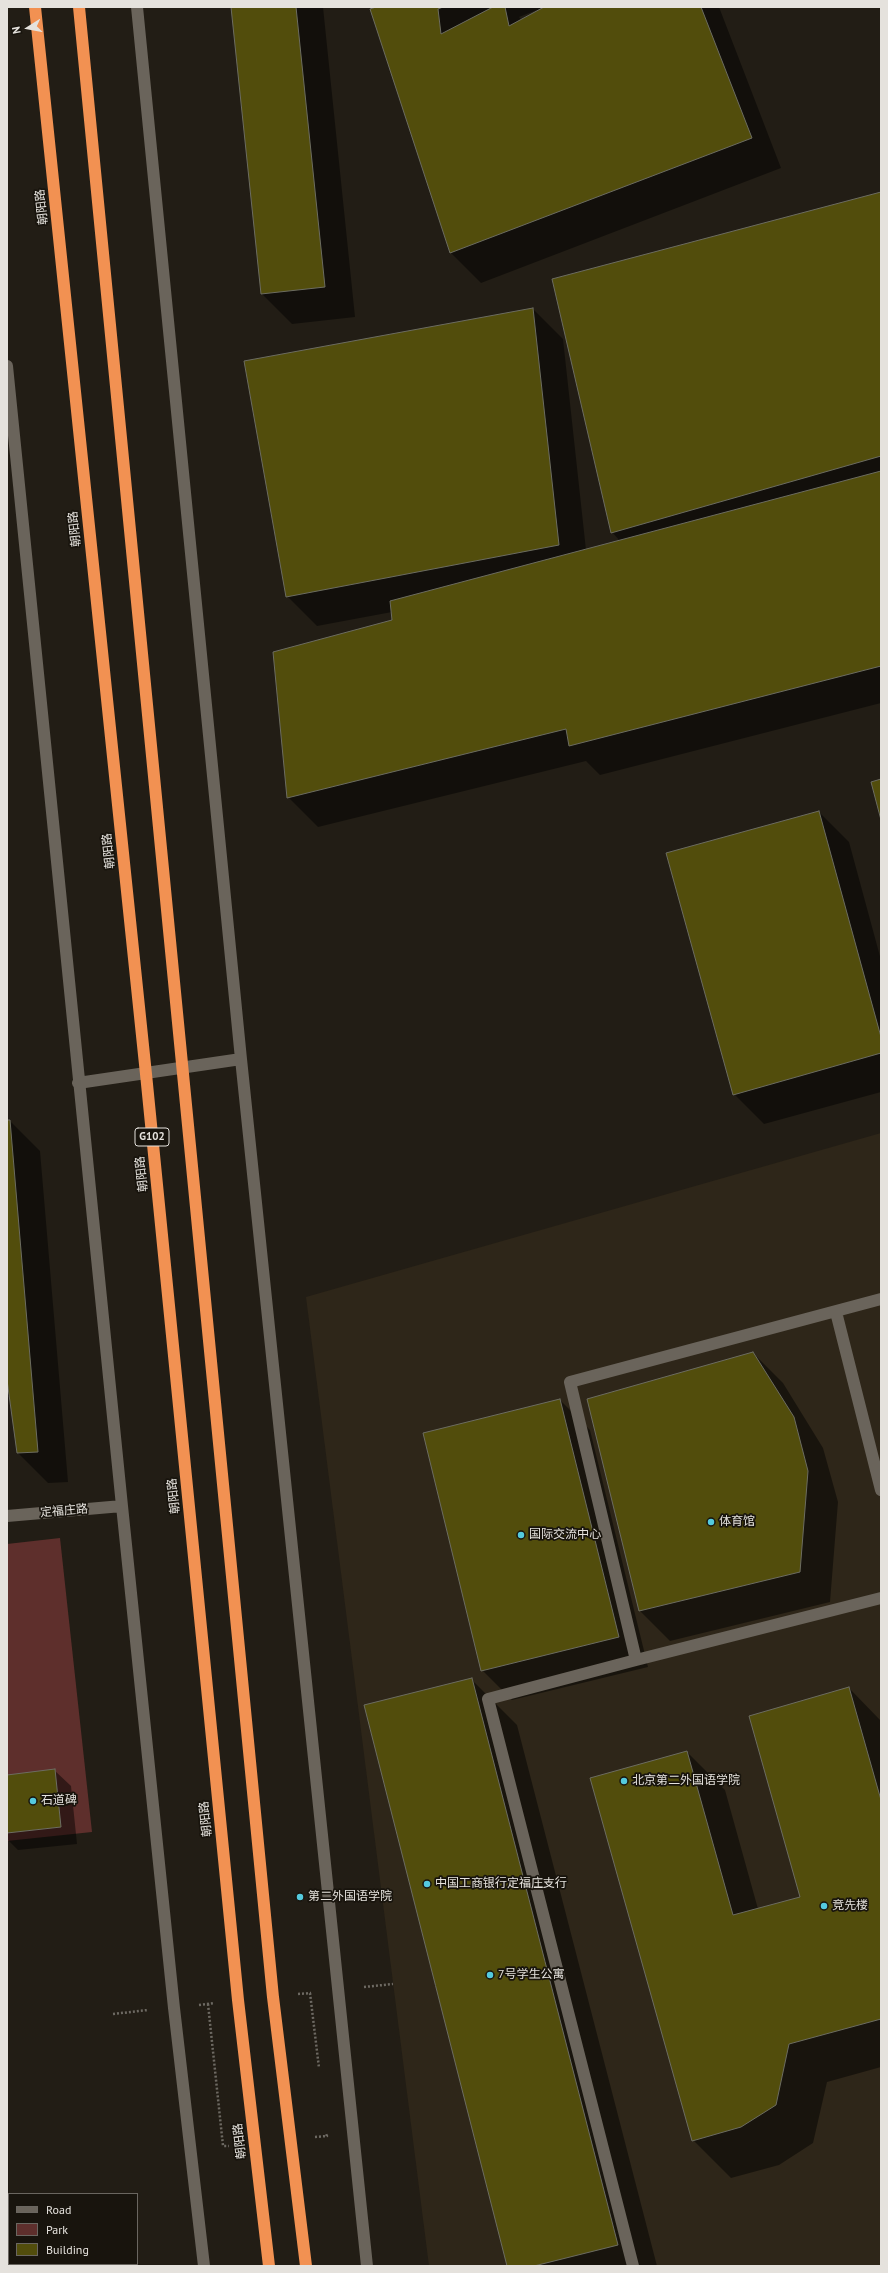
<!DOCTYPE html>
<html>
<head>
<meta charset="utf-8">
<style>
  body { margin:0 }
  #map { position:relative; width:888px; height:2273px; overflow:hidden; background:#221d15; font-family:"PT Sans",sans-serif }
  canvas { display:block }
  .frame { position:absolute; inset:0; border:8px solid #e5e2dd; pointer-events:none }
  .legend { position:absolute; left:8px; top:2193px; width:130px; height:72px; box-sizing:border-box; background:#18140d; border:1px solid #6a6660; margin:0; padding:5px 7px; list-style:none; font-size:12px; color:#e5e2dd }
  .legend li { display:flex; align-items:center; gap:8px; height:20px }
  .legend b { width:20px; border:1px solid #6a6660 }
  .north { position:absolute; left:8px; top:8px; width:40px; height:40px; -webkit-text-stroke:3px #18140d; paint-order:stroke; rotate:259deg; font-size:11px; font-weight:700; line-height:16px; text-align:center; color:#e5e2dd }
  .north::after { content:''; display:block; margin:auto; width:14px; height:18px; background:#e5e2dd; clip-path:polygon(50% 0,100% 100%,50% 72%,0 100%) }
</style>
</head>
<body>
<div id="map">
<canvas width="888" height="2273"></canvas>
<div class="frame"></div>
<ul class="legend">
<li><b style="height:5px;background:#6a645b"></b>Road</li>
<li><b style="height:11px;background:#5e2f2c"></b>Park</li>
<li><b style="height:11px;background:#524d0c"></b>Building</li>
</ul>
<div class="north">N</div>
</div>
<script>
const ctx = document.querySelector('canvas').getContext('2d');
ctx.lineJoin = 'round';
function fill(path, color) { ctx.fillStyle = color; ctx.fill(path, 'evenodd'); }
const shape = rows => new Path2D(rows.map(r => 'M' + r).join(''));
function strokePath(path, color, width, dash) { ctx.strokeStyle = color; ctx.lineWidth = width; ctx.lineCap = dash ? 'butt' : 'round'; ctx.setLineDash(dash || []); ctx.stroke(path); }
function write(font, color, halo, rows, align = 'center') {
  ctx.font = font + ' "PT Sans","Noto Sans SC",sans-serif'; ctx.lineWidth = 3.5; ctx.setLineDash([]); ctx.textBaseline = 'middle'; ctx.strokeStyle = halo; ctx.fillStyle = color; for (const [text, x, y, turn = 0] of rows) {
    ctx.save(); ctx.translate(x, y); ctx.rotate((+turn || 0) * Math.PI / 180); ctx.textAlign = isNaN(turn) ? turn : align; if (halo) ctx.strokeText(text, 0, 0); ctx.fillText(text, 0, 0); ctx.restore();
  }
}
fill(shape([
  [881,1133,881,2266,429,2266,306,1297]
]), '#2e2619');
fill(shape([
  [60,1538,92,1832,7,1841,7,1544]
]), '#5e2f2c');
fill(shape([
  [232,7,323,7,355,317,292,324,262,294],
  [379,7,719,7,781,168,481,283,451,253,371,10],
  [537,10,522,20,519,17],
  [881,193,881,703,600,775,586,761,318,827,288,797,393,620,392,612,317,626,287,596,533,309,563,339,586,550,620,541,612,532],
  [819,812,849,842,881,960,881,1092,764,1124,734,1094],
  [7,1121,10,1121,40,1151,68,1482,48,1483,18,1453,10,1396,7,1396],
  [753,1353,783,1383,823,1448,838,1502,830,1602,670,1641,640,1611,588,1399],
  [560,1400,590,1430,648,1667,512,1700,482,1670],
  [471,1679,517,1725,657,2266,509,2266],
  [849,1688,881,1721,881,2067,827,2082,813,2143,779,2165,731,2178,693,2140,687,1752,725,1790,758,1909,801,1897],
  [54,1770,71,1786,77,1844,18,1850,7,1839,7,1776]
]), '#0007');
const building = shape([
  [231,7,296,7,325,287,261,294,231,7],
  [376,7,443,7,438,9,441,34,493,7,505,7,509,26,544,7,701,7,752,138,450,253,370,9,376,7],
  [881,192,881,456,611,533,552,279,881,192],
  [533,308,559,545,286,597,244,361,533,308],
  [881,471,881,666,569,746,566,729,287,798,273,652,392,620,390,601,881,471],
  [881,779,881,820,871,782,881,779],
  [819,811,881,1037,881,1053,733,1095,666,853,819,811],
  [7,1120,10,1120,38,1452,17,1453,7,1380,7,1120],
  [753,1352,794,1417,808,1471,800,1572,639,1611,587,1399,753,1352],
  [560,1399,619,1637,481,1671,423,1433,560,1399],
  [472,1678,618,2245,534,2266,507,2266,364,1705,472,1678],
  [849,1687,881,1800,881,2019,789,2044,776,2105,741,2127,692,2141,590,1778,687,1751,733,1915,800,1897,749,1716,849,1687],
  [55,1769,61,1827,7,1833,7,1775,55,1769]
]);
fill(building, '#524d0c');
strokePath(building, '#6c6c61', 1);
strokePath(shape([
  [364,1987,393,1984],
  [310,1993,319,2068],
  [298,1994,311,1993],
  [208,2004,223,2146,229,2146],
  [199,2005,214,2003],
  [113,2014,148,2010],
  [315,2137,327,2136,326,2134]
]), '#6d6962', 2.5, [2, 2]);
strokePath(shape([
  [137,7,241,1059,367,2266],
  [7,366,122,1506,174,2008,204,2266],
  [78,1083,241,1059],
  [881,1299,570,1382,636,1660,881,1598],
  [836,1312,881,1490],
  [7,1516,122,1506],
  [633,2266,488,1699,636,1660]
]), '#6a645b', 12);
strokePath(shape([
  [35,7,146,1074,238,2000,269,2266],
  [79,7,273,1997,306,2266]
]), '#f29152', 12);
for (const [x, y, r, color] of [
  [711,1522,4,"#54cade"],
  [521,1535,4,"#54cade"],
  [624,1781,4,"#54cade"],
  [33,1801,4,"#54cade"],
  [427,1884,4,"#54cade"],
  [300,1897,4,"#54cade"],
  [824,1906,4,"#54cade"],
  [490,1975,4,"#54cade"]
]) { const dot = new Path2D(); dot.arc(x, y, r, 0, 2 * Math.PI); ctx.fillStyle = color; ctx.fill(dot); strokePath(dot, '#18140d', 1.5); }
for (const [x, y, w] of [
  [152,1137,34]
]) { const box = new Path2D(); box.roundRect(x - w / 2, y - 9, w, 18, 3); ctx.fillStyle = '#18140d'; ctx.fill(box); strokePath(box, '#e5e2dd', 1); }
write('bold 11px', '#e5e2dd', null, [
  ["G102",152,1137]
]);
write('12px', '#e5e2dd', '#18140d', [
  ["朝阳路",42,207,-96],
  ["朝阳路",75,529,-96],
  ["朝阳路",109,851,-96],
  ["朝阳路",142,1174,-96],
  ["朝阳路",174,1496,-96],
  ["定福庄路",64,1511,-5],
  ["朝阳路",206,1819,-96],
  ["朝阳路",240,2141,-97]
]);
write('12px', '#e5e2dd', '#18140d', [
  ["体育馆",719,1522],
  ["国际交流中心",529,1535],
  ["北京第二外国语学院",632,1781],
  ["石道碑",41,1801],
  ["中国工商银行定福庄支行",435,1884],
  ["第二外国语学院",308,1897],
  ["竞先楼",832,1906],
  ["7号学生公寓",498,1975]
], 'left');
</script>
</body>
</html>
